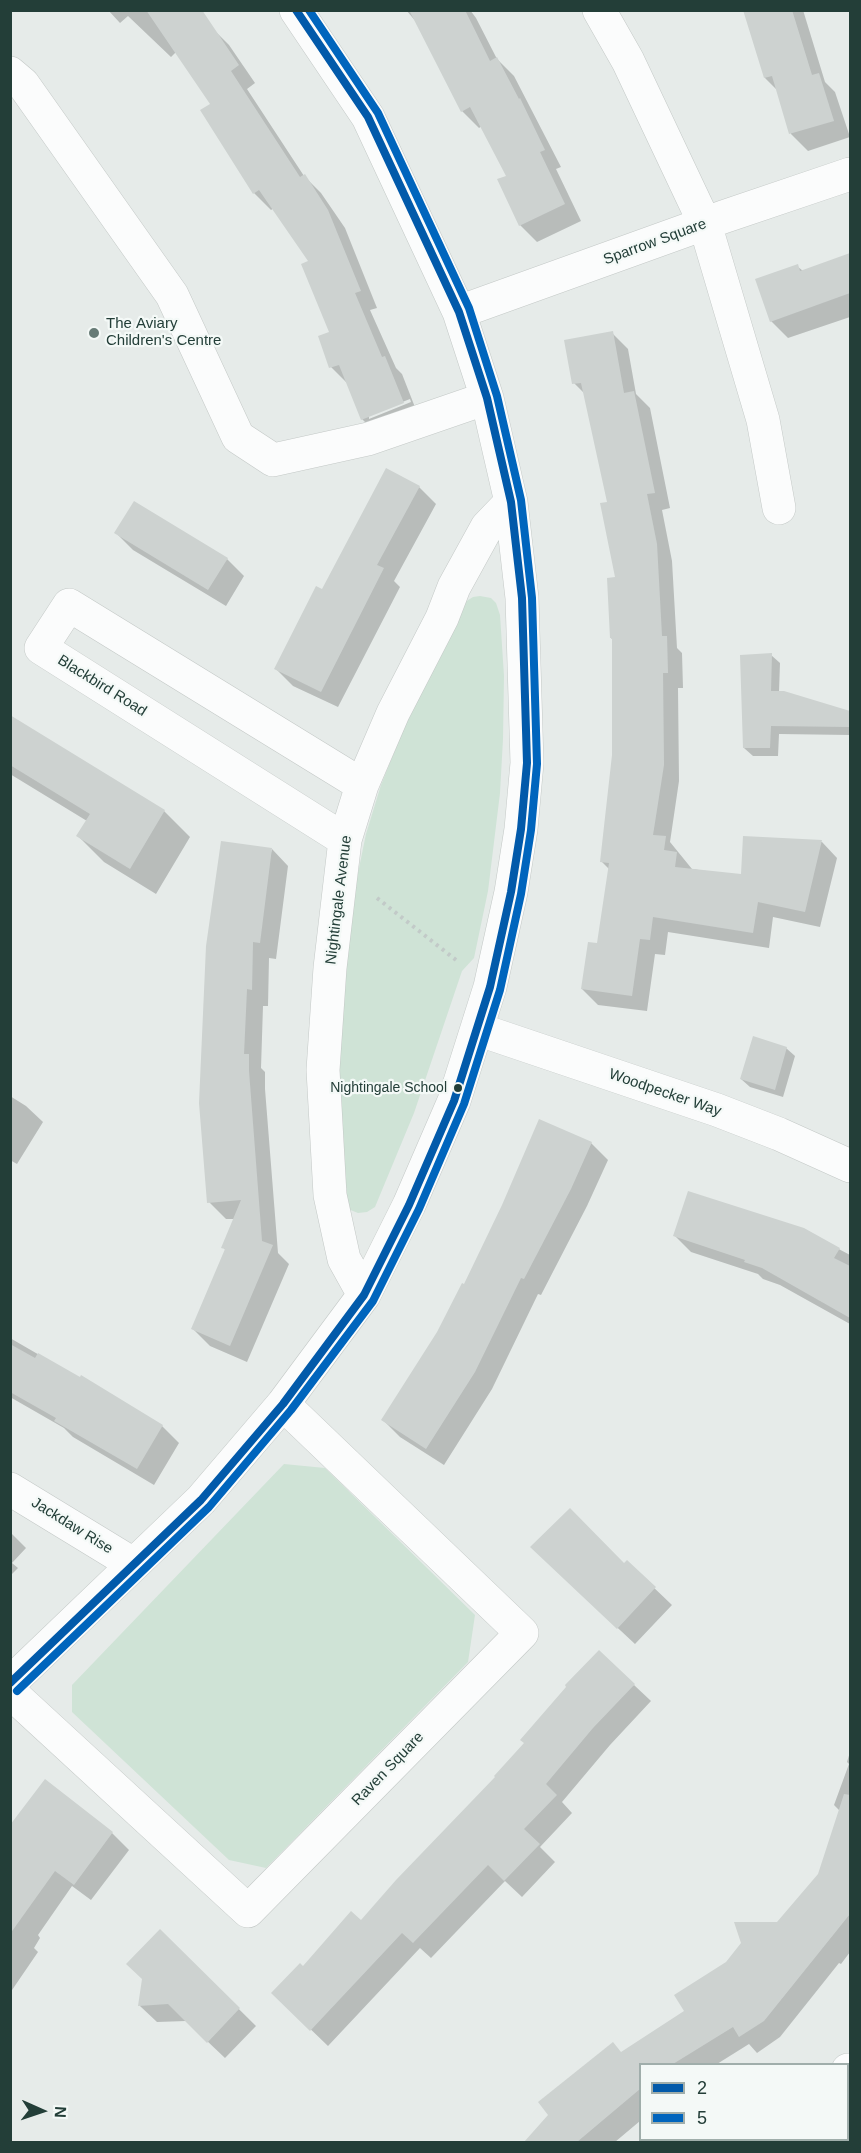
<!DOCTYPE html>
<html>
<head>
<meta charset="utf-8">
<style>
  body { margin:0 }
  #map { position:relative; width:861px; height:2153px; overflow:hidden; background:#e6ebe9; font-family:Helvetica,sans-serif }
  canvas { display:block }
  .frame { position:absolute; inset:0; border:12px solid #233e38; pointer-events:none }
  .legend { position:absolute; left:639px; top:2063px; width:210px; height:78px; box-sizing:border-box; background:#f4f9f7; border:2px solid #a0aeab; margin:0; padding:8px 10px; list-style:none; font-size:18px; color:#233e38 }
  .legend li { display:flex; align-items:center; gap:12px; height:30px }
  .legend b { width:30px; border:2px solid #a0aeab }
  .north { position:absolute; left:12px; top:2081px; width:60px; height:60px; -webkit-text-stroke:4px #f4f9f7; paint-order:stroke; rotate:93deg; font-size:16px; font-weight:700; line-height:24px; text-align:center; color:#233e38 }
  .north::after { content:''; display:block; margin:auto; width:21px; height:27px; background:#233e38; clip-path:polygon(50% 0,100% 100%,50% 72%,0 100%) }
</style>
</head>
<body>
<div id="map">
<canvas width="861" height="2153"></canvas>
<div class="frame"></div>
<ul class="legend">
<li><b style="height:8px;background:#025aaa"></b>2</li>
<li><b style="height:8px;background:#0065bd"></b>5</li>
</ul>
<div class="north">N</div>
</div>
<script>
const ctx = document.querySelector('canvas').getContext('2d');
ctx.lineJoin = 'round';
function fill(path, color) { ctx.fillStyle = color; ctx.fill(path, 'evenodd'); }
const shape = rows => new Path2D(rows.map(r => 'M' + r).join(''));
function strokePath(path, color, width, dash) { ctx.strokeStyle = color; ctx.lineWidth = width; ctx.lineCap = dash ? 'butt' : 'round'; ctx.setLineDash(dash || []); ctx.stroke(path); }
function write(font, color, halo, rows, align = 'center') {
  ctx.font = font + ' Helvetica,sans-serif'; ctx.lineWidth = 4.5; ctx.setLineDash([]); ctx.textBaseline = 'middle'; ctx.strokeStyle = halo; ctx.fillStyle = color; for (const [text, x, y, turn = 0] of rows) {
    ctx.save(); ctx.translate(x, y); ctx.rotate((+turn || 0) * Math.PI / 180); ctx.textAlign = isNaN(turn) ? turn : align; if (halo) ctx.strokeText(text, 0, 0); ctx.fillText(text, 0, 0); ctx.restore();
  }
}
fill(shape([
  [480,596,491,598,496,603,500,615,504,676,503,739,500,793,488,891,474,958,462,971,414,1113,375,1207,367,1212,358,1213,348,1209,335,1055,349,917,366,834,381,785,413,705,465,602,473,597],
  [284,1464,325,1468,475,1615,468,1662,266,1868,229,1860,72,1712,72,1685],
  [727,2140,821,2140,819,2142,724,2142]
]), '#cfe3d6');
fill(shape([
  [108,10,185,10,212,28,229,45,255,83,247,89,304,176,321,193,345,228,377,308,370,310,396,368,402,374,420,420,379,436,362,419,348,384,331,367,331,333,310,262,274,208,271,210,254,193,212,104,176,52,171,57,128,16,120,23],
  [410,399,411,402,369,419,369,415],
  [406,10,470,10,476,18,497,59,514,76,561,167,556,169,581,221,537,242,520,225,508,176,482,126,479,128,462,111,418,24],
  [744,10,803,10,825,82,835,92,850,137,808,151,791,134,777,90,765,78],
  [850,255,850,317,788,338,771,321,797,266,803,271],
  [612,333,628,349,636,394,650,408,670,508,662,510,672,561,677,648,682,653,683,688,678,688,679,781,670,842,692,869,742,876,744,838,822,842,837,858,820,927,773,917,769,948,668,932,665,955,655,954,647,1011,598,1005,582,989,598,945,610,870,602,862,614,755,613,640,611,638,617,578,608,504,585,394,574,383],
  [387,470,419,487,436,504,394,581,400,587,338,707,293,686,276,669,322,591],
  [116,533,227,559,244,576,226,606,133,550],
  [771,655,780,663,779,692,850,712,850,735,779,734,778,756,753,756,744,748],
  [10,716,164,811,190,837,156,894,104,862,78,836,87,821,10,774],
  [272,849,288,866,276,959,269,958,268,1006,263,1006,261,1068,265,1072,265,1089,278,1253,289,1264,247,1362,210,1346,193,1329,226,1251,223,1247,235,1219,226,1219,209,1202,201,1102],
  [786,1048,795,1056,783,1097,750,1087,741,1079],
  [10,1096,26,1106,43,1122,17,1164,10,1160],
  [591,1143,608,1160,587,1206,541,1295,538,1294,492,1389,444,1465,400,1437,383,1420,438,1332,464,1286],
  [803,1230,850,1255,850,1324,780,1285,763,1279,758,1274,691,1252,674,1235],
  [10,1338,162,1426,179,1443,154,1485,73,1437,64,1428,10,1397],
  [10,1532,26,1548,12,1563,18,1568,10,1576],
  [627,1562,672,1605,635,1644,549,1564,624,1565],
  [634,1685,651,1701,610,1745,562,1802,572,1813,540,1847,555,1862,522,1897,505,1881,431,1958,420,1948,328,2046,273,1993,361,1922,497,1777,526,1744],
  [850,1752,850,1952,841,1964,839,1963,780,2037,757,2053,749,2044,717,2064,640,2064,640,2121,615,2142,526,2142,550,2115,622,2053,687,2011,727,1964,778,1924,819,1874,841,1812,834,1805,849,1764,847,1762],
  [46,1781,112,1833,129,1850,91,1900,72,1886,38,1935,40,1938,34,1948,38,1952,10,1993,10,1827],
  [160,1931,256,2026,225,2058,186,2021,157,2022,140,2006]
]), '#0003');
fill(shape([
  [146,10,202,10,239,65,231,71,300,177,305,174,328,210,361,291,355,293,382,357,385,356,404,403,361,420,339,365,329,368,318,336,329,332,301,264,308,261,259,190,253,194,200,110,210,104],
  [409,10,465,10,490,61,497,57,519,99,520,98,545,150,540,152,565,204,519,226,497,179,506,176,470,107,461,112],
  [743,10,792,10,812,75,819,73,834,121,789,134,772,76,764,78],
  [850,253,850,293,770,322,755,279,798,264,800,271],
  [613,331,624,393,634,391,655,493,647,494,657,544,662,636,667,636,668,673,663,673,664,765,653,835,666,836,664,850,677,852,675,867,741,874,743,836,822,840,805,912,758,902,753,933,653,917,650,940,640,939,632,996,581,989,588,942,597,943,609,863,600,862,612,755,612,638,610,638,607,578,615,577,600,503,607,502,581,383,572,384,564,340],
  [386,468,420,486,377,565,384,568,321,692,274,669,316,586,322,589],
  [134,501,228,558,208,590,114,533],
  [772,653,771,691,784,691,850,711,850,727,771,726,770,748,743,748,740,655],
  [10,715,165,810,130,869,76,836,90,814,10,765],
  [221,841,272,848,260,943,253,942,252,990,247,989,244,1054,249,1054,249,1071,262,1241,273,1245,230,1346,191,1329,225,1249,221,1248,241,1200,207,1203,199,1103,206,946],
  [753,1036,787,1047,775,1090,740,1079],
  [539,1119,592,1142,571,1189,524,1279,521,1278,475,1372,426,1449,381,1420,437,1332,462,1283,464,1284,502,1205],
  [688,1191,804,1228,840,1248,834,1258,850,1266,850,1318,762,1268,744,1262,745,1260,673,1236],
  [10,1344,35,1358,38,1353,80,1377,81,1375,163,1425,137,1469,54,1421,56,1418,10,1392],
  [570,1508,624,1563,627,1560,656,1587,617,1629,530,1547],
  [599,1650,635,1684,593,1728,546,1784,557,1795,524,1829,540,1844,504,1881,488,1865,413,1943,402,1933,310,2031,271,1993,300,1963,303,1966,351,1911,361,1920,396,1880,495,1777,494,1776,524,1743,520,1740,566,1687,565,1685],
  [45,1779,113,1832,74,1885,55,1871,10,1934,10,1825],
  [844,1794,850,1795,850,1914,764,2021,739,2037,733,2027,673,2064,640,2064,640,2089,577,2142,524,2142,548,2115,538,2102,613,2042,621,2052,684,2011,674,1995,726,1962,741,1943,734,1922,777,1922,818,1874],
  [160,1929,240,2008,207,2043,168,2004,138,2006,142,1979,126,1964]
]), '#cdd2d0');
const minor = shape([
  [599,10,628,61,705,224,763,420,779,508],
  [10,73,23,84,172,295,238,437,273,460,368,439,487,398],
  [459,312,723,217,850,174],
  [345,840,41,648,69,605,362,785],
  [477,1029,717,1110,779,1134,850,1166],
  [364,1295,344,1259,330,1195,323,1070,330,968,345,840,362,785,393,713,442,618,454,587,487,527,511,502],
  [10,1489,133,1564],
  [10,1683,201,1500,283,1404,364,1295,409,1205,454,1101,490,987,511,892,521,829,527,763,522,598,511,502,487,398,459,312,368,117,296,10],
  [10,1692,248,1911,522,1633,283,1404],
  [848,2070,850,2070],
  [848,2121,850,2115],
  [706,2142,710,2140]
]);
strokePath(minor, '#c3c8c6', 34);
strokePath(shape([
  [377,898,456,960]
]), '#c2cac8', 4, [3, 4.5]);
strokePath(minor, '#fbfcfc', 33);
strokePath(shape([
  [10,1683,201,1500,283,1404,364,1295,409,1205,454,1101,490,987,511,892,521,829,527,763,522,598,511,502,487,398,459,312,368,117,296,10]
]), '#025aaa', 8);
strokePath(shape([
  [17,1691,209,1507,291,1410,373,1301,419,1209,464,1104,500,990,521,894,531,830,537,764,532,598,521,500,497,396,469,308,378,113,309,10]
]), '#0065bd', 8);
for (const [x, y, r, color] of [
  [94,333,6,"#677b76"],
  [458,1088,5,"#233e38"]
]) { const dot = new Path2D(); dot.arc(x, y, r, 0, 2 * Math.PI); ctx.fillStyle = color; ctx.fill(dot); strokePath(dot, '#f4f9f7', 2); }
write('14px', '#233e38', '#f4f9f7', [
  ["Nightingale School",447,1088]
], 'right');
write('15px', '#233e38', '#f4f9f7', [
  ["Sparrow Square",655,242,-20],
  ["Blackbird Road",102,686,32],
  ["Nightingale Avenue",339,900,-83],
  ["Woodpecker Way",665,1093,19],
  ["Jackdaw Rise",72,1526,32],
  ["Raven Square",388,1769,-46]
]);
write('15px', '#233e38', '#f4f9f7', [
  ["The Aviary",106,324],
  ["Children's Centre",106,341]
], 'left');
</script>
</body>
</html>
